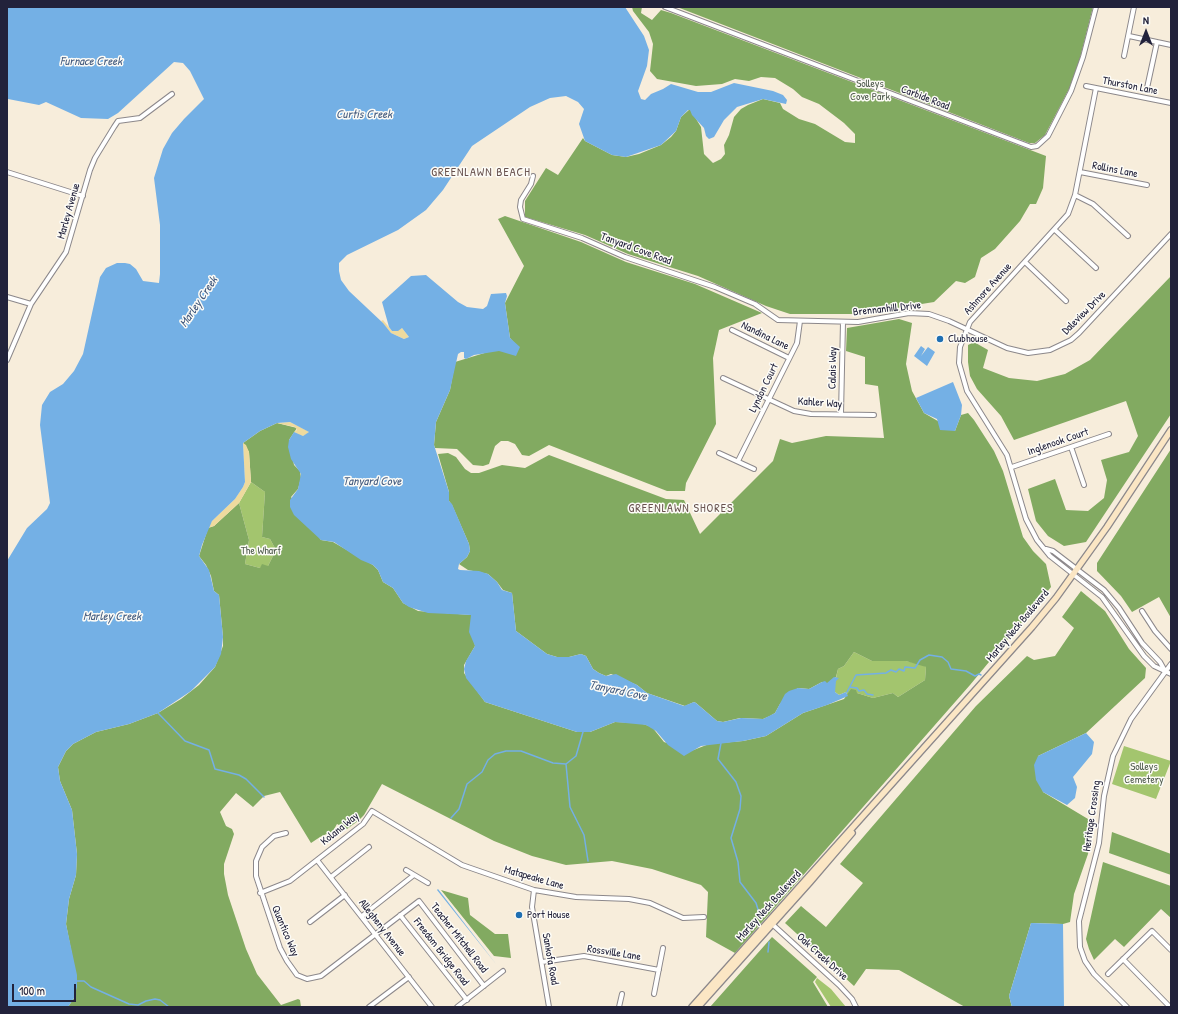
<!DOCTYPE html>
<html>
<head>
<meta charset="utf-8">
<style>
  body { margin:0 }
  #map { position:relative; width:1178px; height:1014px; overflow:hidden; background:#f7eddb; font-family:"Patrick Hand",sans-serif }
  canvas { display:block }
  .frame { position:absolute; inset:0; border:8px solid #22223b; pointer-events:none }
  .north { position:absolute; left:1126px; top:12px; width:40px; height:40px; -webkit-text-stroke:3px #fdfcf7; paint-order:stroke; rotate:0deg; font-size:11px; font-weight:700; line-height:16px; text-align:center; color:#22223b }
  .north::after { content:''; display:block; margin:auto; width:14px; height:18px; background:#22223b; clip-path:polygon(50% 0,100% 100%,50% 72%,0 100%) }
  .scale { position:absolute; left:12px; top:984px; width:64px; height:18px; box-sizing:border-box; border:2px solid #22223b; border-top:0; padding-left:5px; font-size:12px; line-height:14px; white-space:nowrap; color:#22223b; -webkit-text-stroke:3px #fdfcf7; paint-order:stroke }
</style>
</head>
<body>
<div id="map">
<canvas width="1178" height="1014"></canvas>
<div class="frame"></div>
<div class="north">N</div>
<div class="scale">100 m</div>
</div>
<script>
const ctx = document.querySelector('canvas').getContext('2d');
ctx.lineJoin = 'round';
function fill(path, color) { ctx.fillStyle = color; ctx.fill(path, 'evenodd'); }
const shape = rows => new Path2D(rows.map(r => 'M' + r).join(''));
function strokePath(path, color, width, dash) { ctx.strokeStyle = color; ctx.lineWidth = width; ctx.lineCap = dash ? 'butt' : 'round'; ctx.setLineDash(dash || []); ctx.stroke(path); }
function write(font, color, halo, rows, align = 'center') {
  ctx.font = font + ' "Patrick Hand",sans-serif'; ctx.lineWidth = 3; ctx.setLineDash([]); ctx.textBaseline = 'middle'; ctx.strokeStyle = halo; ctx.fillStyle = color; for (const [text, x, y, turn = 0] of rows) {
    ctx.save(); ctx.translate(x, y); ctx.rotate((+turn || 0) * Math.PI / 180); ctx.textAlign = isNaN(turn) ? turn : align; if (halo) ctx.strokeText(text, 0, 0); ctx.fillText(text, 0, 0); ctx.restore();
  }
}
fill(shape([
  [251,482,265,492,262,537,270,539,276,550,268,566,260,568,245,564,249,540,239,503],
  [854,652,872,661,906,661,921,664,926,667,925,680,898,697,893,693,873,698,857,693,848,696,846,692,839,695,835,692,834,687,838,669,844,666],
  [1124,746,1171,761,1156,799,1112,784],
  [817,978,831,989,846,1007,831,1007,815,982]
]), '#a3c56e');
fill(shape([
  [632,7,642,7,641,13,652,20,661,10,671,13,1046,156,1043,188,1036,204,1030,204,1020,221,995,249,981,258,975,277,965,283,956,281,934,302,860,314,790,314,766,306,698,276,628,254,585,235,525,217,525,201,546,168,558,175,583,138,585,141,612,155,626,157,639,154,661,145,671,137,676,131,681,117,690,109,701,127,704,154,713,163,721,159,725,154,724,145,729,135,734,117,741,109,748,105,763,99,780,103,783,109,799,119,815,124,845,142,855,143,855,134,844,123,819,104,802,97,793,89,775,78,761,77,749,81,735,79,722,84,696,86,657,79,650,71,653,44,649,32,633,11],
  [677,7,1093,7,1079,62,1069,89,1045,135,1035,143,1029,143],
  [505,216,581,242,626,262,695,284,762,313,719,330,713,358,716,424,686,483,685,491,667,491,549,445,529,456,522,455,515,444,508,441,501,441,495,446,489,464,483,466,473,465,457,449,435,448,434,445,436,422,450,390,455,362,491,351,505,351,516,355,515,344,510,338,505,303,524,266,498,219],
  [1171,276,1171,414,1086,542,1064,546,1048,536,1036,521,1028,489,1055,479,1066,510,1088,511,1104,498,1107,480,1101,460,1129,452,1138,436,1126,401,1014,440,1001,416,977,389,970,376,968,362,968,345,974,342,988,350,983,368,1009,378,1037,381,1065,374,1090,360],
  [899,319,912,323,906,364,912,391,924,413,955,431,961,415,968,413,974,420,994,451,1003,471,1023,537,1033,551,1046,564,1051,587,970,685,735,953,706,937,708,892,701,885,652,869,612,861,566,865,532,856,494,841,382,784,364,815,358,821,347,829,337,824,333,831,320,837,311,843,280,792,264,796,253,807,236,793,220,812,226,826,232,829,234,834,224,864,224,874,228,895,246,949,257,974,281,1005,298,999,300,1000,301,1007,68,1007,74,998,77,981,66,924,69,899,76,875,77,854,72,810,60,781,58,767,66,751,73,744,96,732,129,724,158,713,181,699,199,685,215,667,223,646,223,637,219,595,214,591,211,576,206,565,199,556,208,528,214,526,239,503,249,540,245,564,260,568,262,564,268,566,276,550,270,539,262,537,265,492,251,482,249,452,243,443,260,431,277,423,297,428,289,440,294,465,300,471,301,478,298,489,291,497,321,540,333,542,373,565,378,570,383,582,393,588,403,603,418,611,471,615,475,646,464,665,464,673,485,702,577,732,590,732,615,722,640,723,652,727,664,742,691,751,709,744,743,741,766,736,803,713,844,699,851,689,856,690,857,693,873,698,893,693,898,697,925,680,926,667,906,661,872,661,854,652,844,666,838,669,836,677,827,684,822,682,809,689,798,688,780,704,775,713,770,716,763,719,740,718,723,722,717,721,696,703,694,702,685,706,647,693,637,685,611,674,606,676,599,673,593,669,586,656,581,654,569,657,557,657,547,654,516,631,512,593,503,590,497,582,488,574,468,570,459,564,467,557,470,551,469,544,452,505,449,501,449,492,438,454,448,453,456,457,465,469,471,473,479,473,502,465,525,468,549,455,666,499,684,500,700,534,773,461,780,439,792,443,826,436,884,438,878,386,865,384,865,357,846,351,847,328],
  [1171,449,1171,618,1159,597,1132,612,1121,596,1097,571,1097,563],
  [1081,591,1105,611,1129,649,1146,668,1145,678,1086,733,1038,756,1043,792,1093,822,1088,854,1074,894,1070,922,1063,924,1031,923,1009,996,1012,1007,965,1007,899,970,866,969,854,986,785,923,801,906,826,927,863,883,840,864,976,706,1027,656,1034,660,1055,656,1074,628,1062,617],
  [1112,832,1171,854,1171,875,1109,853],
  [1103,862,1171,886,1171,918,1161,909,1124,947,1115,939,1094,960,1089,949,1086,939],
  [441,890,468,898,470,915,495,934,508,934,511,958,494,956],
  [772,937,817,977,813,982,828,1007,710,1007]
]), '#82aa61');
fill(shape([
  [383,320,392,331,402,328,409,337,404,339,391,333,381,321],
  [290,422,308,431,309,433,303,436,299,435,294,432,297,430,295,427,277,423],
  [243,443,246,445,249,452,251,482,239,503,214,526,208,528,212,521,235,499,243,487,245,482]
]), '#eeda9e');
fill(shape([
  [7,7,625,7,644,36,649,50,647,66,638,91,641,99,645,100,651,94,663,89,671,84,698,92,711,92,734,83,773,91,783,95,787,100,786,104,763,99,737,107,724,120,714,137,709,139,706,136,704,128,692,115,690,110,688,110,681,117,676,131,661,145,626,157,612,155,585,141,579,124,584,109,578,102,566,96,550,98,530,107,472,146,443,190,426,210,398,230,347,255,339,263,339,271,341,280,349,291,383,323,391,333,404,339,409,337,402,328,398,331,392,331,389,327,382,302,411,276,426,275,458,302,467,307,483,309,487,306,491,294,506,293,507,296,505,303,510,338,520,347,516,356,499,351,474,355,466,359,464,358,464,352,461,352,458,354,450,390,436,422,434,445,449,492,449,501,452,504,469,544,470,551,467,557,459,564,458,569,460,570,479,571,488,574,497,582,502,590,512,593,516,631,547,654,557,657,569,657,581,654,586,656,593,669,599,673,606,676,616,674,637,685,647,693,684,706,694,702,696,703,717,721,723,722,741,718,763,719,775,713,785,694,789,691,798,688,809,689,822,682,825,681,827,683,834,677,839,678,836,681,835,692,839,695,846,692,848,696,827,705,803,713,766,736,743,741,701,746,684,756,668,745,656,731,646,725,615,722,590,732,577,732,485,702,466,678,464,669,466,661,475,646,469,632,471,615,428,613,409,607,403,603,393,588,383,582,378,570,373,565,361,560,334,542,321,540,294,515,290,507,290,500,298,489,301,474,291,459,288,447,289,440,294,432,303,436,309,432,290,422,277,423,260,431,243,443,245,482,243,487,235,499,212,521,202,545,199,556,209,570,214,591,219,595,223,637,221,654,215,667,191,691,158,713,129,724,96,732,73,744,66,751,58,767,60,781,72,810,77,854,76,875,69,899,66,924,77,975,77,987,74,998,68,1007,7,1007,7,561,27,528,47,509,50,503,40,425,42,405,50,392,63,384,74,371,83,354,100,277,106,268,117,263,125,263,130,264,136,269,143,281,159,283,160,274,160,225,154,178,163,149,172,133,184,119,204,99,190,71,183,63,174,62,118,113,108,119,81,118,46,102,39,105,8,99],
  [921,346,925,349,921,356,928,347,935,352,927,366,914,356],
  [953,382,962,405,961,415,955,431,940,430,937,419,924,413,916,398],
  [1086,733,1094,742,1092,754,1073,777,1077,787,1075,798,1067,805,1043,792,1036,780,1034,765,1038,756],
  [438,889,496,964,437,890],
  [1031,923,1063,924,1064,1007,1012,1007,1009,996]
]), '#74b0e5');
strokePath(shape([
  [850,687,857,688,859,691,864,690,867,694,873,695],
  [847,692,856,675,886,673,891,670,896,672,899,669,904,671,905,667,915,668,920,660,929,655,942,657,948,662,951,669,966,671,975,676,979,674,981,675],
  [158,713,185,741,209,750,215,769,239,775,246,779,264,797],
  [721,743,718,759,736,782,741,796,740,809,731,838,738,862,740,882,756,903,761,919],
  [566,764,570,807,584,835,588,861],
  [451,818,459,809,467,784,482,772,488,760,495,754,506,751,521,751,553,763,566,764,576,756,583,732],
  [768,952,769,942],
  [77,981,84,981,91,987,129,1004,138,1005,146,1001,155,999,160,1000,169,1007]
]), '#74b0e5', 1.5);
const street = shape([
  [665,7,1031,147,1037,146,1048,136,1071,91,1083,57,1096,7],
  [1129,36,1171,45],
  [1124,56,1134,7],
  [1086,86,1171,103],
  [1096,88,1075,195,1068,214,970,322,960,347,959,363,967,391,1007,455,1026,519,1037,540,1050,556,1102,597,1144,656,1154,666,1171,674],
  [1147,88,1157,42],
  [7,172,83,196],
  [1080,172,1147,185],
  [533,176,531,184,521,200,520,207,523,219,582,238,625,257,715,287,755,304,778,320,858,322,909,313,929,314,949,321,1007,348,1028,353,1050,350,1071,340,1079,333,1171,234],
  [1075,195,1093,204,1128,236],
  [1055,230,1096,268],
  [1025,262,1066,301],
  [7,297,31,304],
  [732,330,789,358],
  [7,360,31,304,66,252,90,170,95,158,114,127,118,121,140,118,172,94],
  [723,378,794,411,811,414,874,415],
  [841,414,843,322],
  [1071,447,1084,485],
  [719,453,754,469],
  [738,461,797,343,800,321],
  [1012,467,1109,434],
  [1046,549,1053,551,1104,590,1119,608,1142,643,1160,662,1165,671],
  [1142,611,1155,631,1171,649],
  [286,833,274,836,262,847,256,861,256,876,280,948,287,961,297,975,307,979,321,976,419,901,484,986],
  [317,860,432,1007],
  [406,870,428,883],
  [331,877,369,847],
  [534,890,532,907,549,1007],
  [260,893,290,881,363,824,372,811,462,865,534,890,576,897,629,899,650,903,683,918,704,917],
  [400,915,467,1000],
  [362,916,414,875],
  [310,922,345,895],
  [771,923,839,985,852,999,856,1007],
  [1123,959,1170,1007],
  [542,962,584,956,659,970],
  [1108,974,1152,931,1171,950],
  [654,994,663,948],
  [369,1007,409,977],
  [457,1007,503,971],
  [619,1007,622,994],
  [1127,1007,1094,974,1085,961,1080,947,1079,921,1099,843,1104,796,1113,756,1131,719,1171,664]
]);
const secondary = shape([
  [692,1007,1032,627,1056,598,1107,527,1171,430],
  [698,1007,810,882,852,833]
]);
strokePath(street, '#8c888b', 6);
strokePath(secondary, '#8c888b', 8);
strokePath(street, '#fff', 4);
strokePath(secondary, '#fbe6c4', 5.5);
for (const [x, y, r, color] of [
  [940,339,4,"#1f6fb2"],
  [519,915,4,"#1f6fb2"]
]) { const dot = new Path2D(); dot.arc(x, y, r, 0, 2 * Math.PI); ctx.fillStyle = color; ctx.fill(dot); strokePath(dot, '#fdfcf7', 1.5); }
write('11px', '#4f5b4d', '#fdfcf7', [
  ["Solleys",870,84],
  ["Cove Park",870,97],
  ["The Wharf",261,551],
  ["Solleys",1144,767],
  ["Cemetery",1144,780]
]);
write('11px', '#22223b', '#fdfcf7', [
  ["Thurston Lane",1130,86,11],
  ["Carbide Road",925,98,21],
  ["Rollins Lane",1115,170,11],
  ["Marley Avenue",69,211,-74],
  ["Tanyard Cove Road",636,249,20],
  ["Ashmore Avenue",988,289,-48],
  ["Brennanhill Drive",887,309,-6],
  ["Daleview Drive",1084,313,-45],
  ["Nandina Lane",765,336,26],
  ["Calais Way",833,368,-89],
  ["Lyndon Court",764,388,-64],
  ["Kahler Way",820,403,4],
  ["Inglenook Court",1058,442,-19],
  ["Marley Neck Boulevard",1018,626,-50],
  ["Heritage Crossing",1092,816,-82],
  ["Kolana Way",340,829,-39],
  ["Matapeake Lane",534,878,16],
  ["Marley Neck Boulevard",769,906,-48],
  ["Allegheny Avenue",382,928,52],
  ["Quantico Way",285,931,67],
  ["Teacher Mitchell Road",459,938,52],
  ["Freedom Bridge Road",441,952,52],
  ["Rossville Lane",614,953,9],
  ["Oak Creek Drive",822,957,42],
  ["Sankofa Road",550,959,80]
]);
write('11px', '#22223b', '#fdfcf7', [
  ["Clubhouse",948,339],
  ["Port House",527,915]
], 'left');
write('italic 12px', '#435b7f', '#fdfcf7', [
  ["Furnace Creek",91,62],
  ["Curtis Creek",364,115],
  ["Marley Creek",199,302,-56],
  ["Tanyard Cove",372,482],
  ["Marley Creek",112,617],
  ["Tanyard Cove",618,691,12]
]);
ctx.letterSpacing = '1px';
write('12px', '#68524e', '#fdfcf7', [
  ["GREENLAWN BEACH",481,173],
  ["GREENLAWN SHORES",681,509]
]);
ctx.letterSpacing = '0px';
</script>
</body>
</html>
